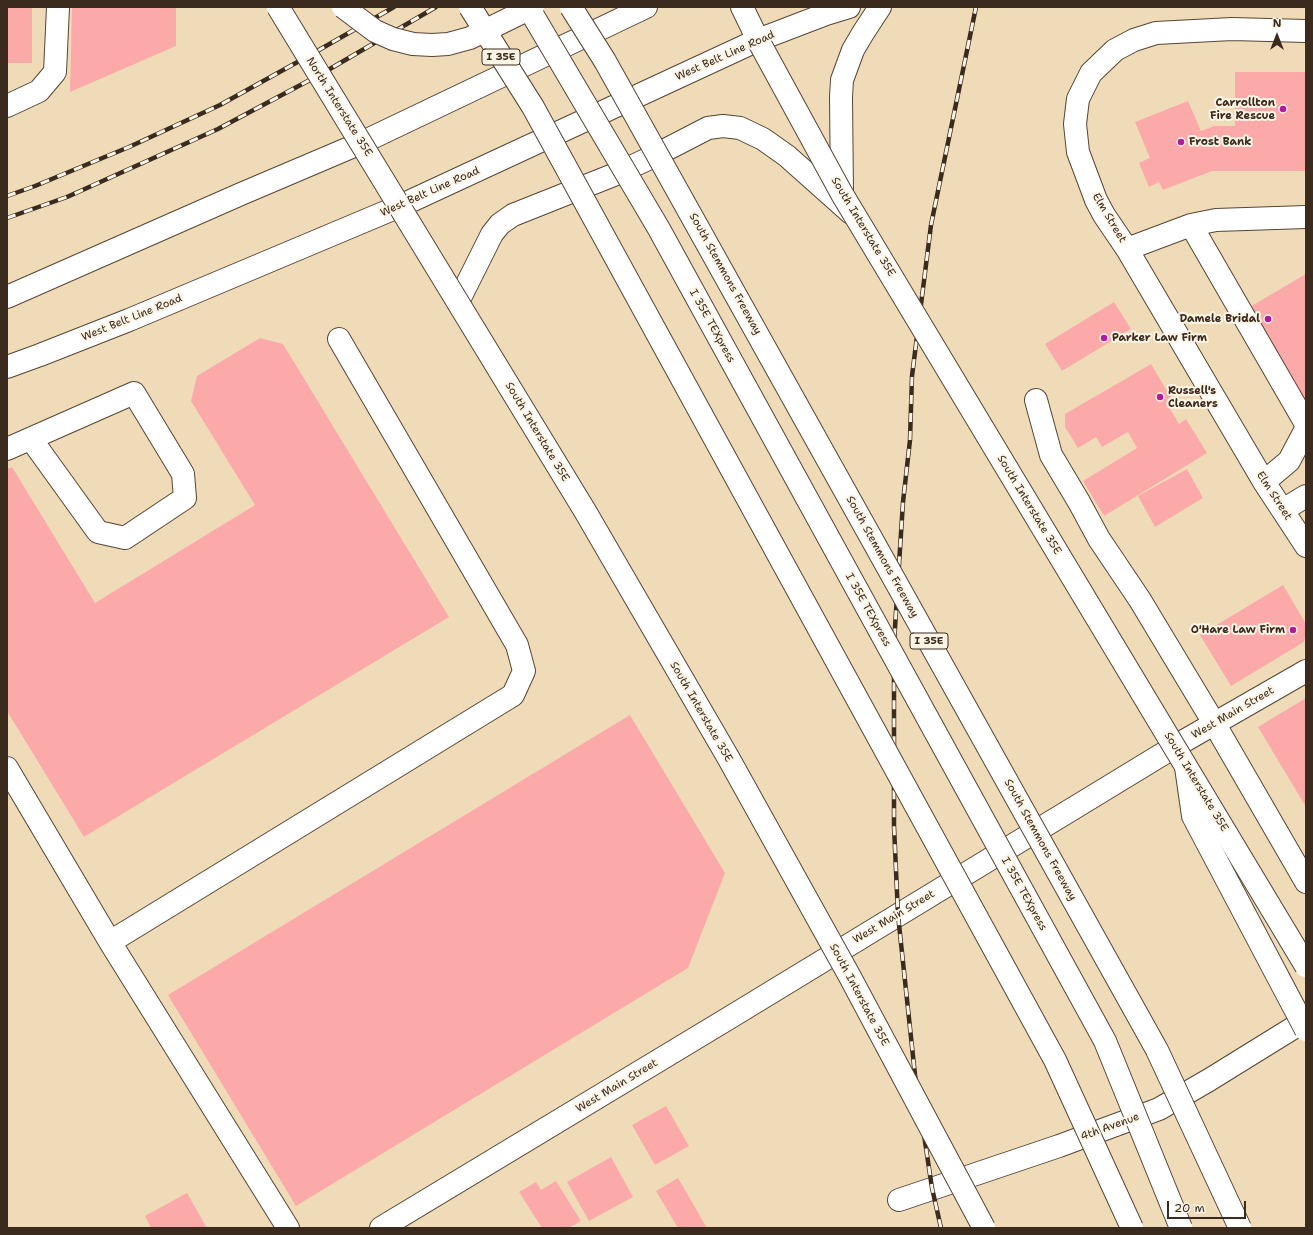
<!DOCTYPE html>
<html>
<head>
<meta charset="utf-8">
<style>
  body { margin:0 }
  #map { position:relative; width:1313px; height:1235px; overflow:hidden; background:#f0dbb9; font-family:"Shantell Sans",sans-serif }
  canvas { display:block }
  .frame { position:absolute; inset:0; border:8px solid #3b2a1e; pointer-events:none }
  .north { position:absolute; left:1257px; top:16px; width:40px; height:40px; -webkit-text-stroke:3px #fcf5e5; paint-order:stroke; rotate:0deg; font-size:11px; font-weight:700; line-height:16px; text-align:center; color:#3b2a1e }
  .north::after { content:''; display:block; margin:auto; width:14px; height:18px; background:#3b2a1e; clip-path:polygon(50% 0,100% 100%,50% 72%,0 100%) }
  .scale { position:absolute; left:1167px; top:1201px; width:79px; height:18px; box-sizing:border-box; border:2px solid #3b2a1e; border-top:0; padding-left:5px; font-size:12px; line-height:14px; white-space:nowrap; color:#3b2a1e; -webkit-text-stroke:3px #fcf5e5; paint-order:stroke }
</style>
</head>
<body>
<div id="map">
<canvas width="1313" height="1235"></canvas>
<div class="frame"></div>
<div class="north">N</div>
<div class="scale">20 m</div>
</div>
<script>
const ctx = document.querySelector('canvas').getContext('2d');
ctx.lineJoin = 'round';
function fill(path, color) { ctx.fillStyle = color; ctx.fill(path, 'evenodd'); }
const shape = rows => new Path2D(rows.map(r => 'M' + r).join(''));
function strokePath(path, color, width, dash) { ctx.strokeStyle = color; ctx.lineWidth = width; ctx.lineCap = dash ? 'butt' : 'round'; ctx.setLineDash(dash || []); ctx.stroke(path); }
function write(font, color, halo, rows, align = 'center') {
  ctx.font = font + ' "Shantell Sans",sans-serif'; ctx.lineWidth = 4; ctx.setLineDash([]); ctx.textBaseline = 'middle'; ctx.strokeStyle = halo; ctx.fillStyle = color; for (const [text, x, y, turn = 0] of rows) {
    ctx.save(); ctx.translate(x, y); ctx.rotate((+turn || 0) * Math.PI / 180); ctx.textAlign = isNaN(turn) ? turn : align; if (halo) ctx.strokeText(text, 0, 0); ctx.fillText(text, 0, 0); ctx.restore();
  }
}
fill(shape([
  [7,7,32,7,32,63,7,63],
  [72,7,176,7,176,46,70,92],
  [1235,72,1306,72,1306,171,1212,171,1163,190,1159,182,1149,187,1139,163,1150,158,1135,122,1188,101,1201,131,1214,126,1235,126],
  [1306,274,1306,405,1248,308],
  [1114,302,1131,329,1062,371,1045,344],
  [260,338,283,344,449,617,84,837,7,711,7,469,12,467,95,603,255,505,191,401,197,376],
  [1151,364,1175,404,1169,407,1179,424,1186,419,1207,453,1104,516,1083,481,1137,448,1128,432,1102,447,1096,437,1078,448,1065,427,1065,414],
  [1187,469,1203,498,1155,527,1138,496],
  [1283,585,1306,624,1306,633,1304,642,1231,686,1200,635],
  [1306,698,1306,807,1258,727],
  [630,715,725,873,688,968,296,1206,168,995],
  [666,1106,689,1146,655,1165,632,1125],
  [611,1157,633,1197,589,1221,567,1182],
  [678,1178,707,1228,678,1228,656,1191],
  [556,1181,581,1221,569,1228,542,1228,519,1192,536,1182,541,1190],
  [187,1193,207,1228,151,1228,145,1216]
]), '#fcaaa9');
const minor = shape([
  [1306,31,1232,29,1156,33,1134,40,1115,50,1091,73,1078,99,1075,124,1078,152,1096,200,1104,215,1127,249,1264,482,1306,546],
  [7,106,39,91,55,72,58,7],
  [1191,225,1306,424],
  [1127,249,1191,225,1216,220,1306,217],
  [1036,400,1051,455,1079,502,1099,539,1140,600,1214,723,1306,882],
  [7,449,134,393,183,474,185,498,125,538,98,532,31,439],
  [1264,482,1289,461,1306,429],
  [1283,510,1306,496],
  [7,768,110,942,288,1228],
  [110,942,513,695,524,671,517,645,339,339],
  [899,1200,1059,1146,1159,1109,1209,1080,1306,1020],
  [381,1228,729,1018,1184,741,1306,671]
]);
const major = shape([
  [742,7,758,40],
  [842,194,841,97,842,80,853,50,863,33,880,7],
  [7,297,241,194,361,143,646,7],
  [458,302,492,234,500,224,513,215,616,174,650,158,708,128,723,126,740,128,763,139,787,156,851,213],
  [7,367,40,355,129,320,400,206,758,40,826,14,849,7]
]);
strokePath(minor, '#564535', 24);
strokePath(major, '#564535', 24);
strokePath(minor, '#fff', 22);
strokePath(major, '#fff', 22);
const rail = shape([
  [7,196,35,186,129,147,220,105,312,54,394,7],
  [7,218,67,197,218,129,323,73,436,7],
  [941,1228,932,1188,915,1075,898,915,894,826,894,643,903,502,910,440,912,376,931,225,976,7]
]);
strokePath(rail, '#3b2a1e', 4.5);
strokePath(rail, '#fcf5e5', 3, [9]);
const majorBridge = shape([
  [278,7,585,511,729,759,849,975,984,1228],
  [343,7,375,31,393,39,413,44,432,45,448,44,470,38,533,7],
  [758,40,842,194,1306,966]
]);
const highwayBridge = shape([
  [470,7,533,107,1055,1060,1132,1228],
  [528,7,659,229,1105,1041,1181,1228],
  [571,7,605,61,1157,1050,1240,1228],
  [1186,767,1193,816,1306,1030]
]);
strokePath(majorBridge, '#564535', 24, []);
strokePath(highwayBridge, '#564535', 24, []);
strokePath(majorBridge, '#fff', 22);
strokePath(highwayBridge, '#fff', 22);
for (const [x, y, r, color] of [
  [1283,109,4,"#b5179e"],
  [1181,142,4,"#b5179e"],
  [1268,319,4,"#b5179e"],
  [1104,338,4,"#b5179e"],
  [1160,397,4,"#b5179e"],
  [1293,630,4,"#b5179e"]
]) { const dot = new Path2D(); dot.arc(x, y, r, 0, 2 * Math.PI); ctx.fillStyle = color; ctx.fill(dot); strokePath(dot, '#fcf5e5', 1.5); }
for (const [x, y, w] of [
  [501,57,38],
  [929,641,38]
]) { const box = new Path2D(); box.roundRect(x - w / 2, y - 8, w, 16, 3); ctx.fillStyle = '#fcf5e5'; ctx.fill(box); strokePath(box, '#3b2a1e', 1); }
write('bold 10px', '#3b2a1e', null, [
  ["I 35E",501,57],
  ["I 35E",929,641]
]);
write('11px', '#3b2a1e', '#fcf5e5', [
  ["West Belt Line Road",725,56,-24],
  ["North Interstate 35E",339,107,58],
  ["West Belt Line Road",430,192,-24],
  ["Elm Street",1109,218,59],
  ["South Interstate 35E",863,227,59],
  ["South Stemmons Freeway",725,274,61],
  ["West Belt Line Road",132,318,-22],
  ["I 35E TEXpress",712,326,61],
  ["South Interstate 35E",537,432,59],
  ["Elm Street",1274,496,57],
  ["South Interstate 35E",1029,505,59],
  ["South Stemmons Freeway",882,557,61],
  ["I 35E TEXpress",868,610,61],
  ["South Interstate 35E",701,712,60],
  ["West Main Street",1233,713,-30],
  ["South Interstate 35E",1196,782,59],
  ["South Stemmons Freeway",1040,840,61],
  ["I 35E TEXpress",1024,894,61],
  ["West Main Street",894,917,-31],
  ["South Interstate 35E",859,995,62],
  ["West Main Street",617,1086,-31],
  ["4th Avenue",1110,1127,-20]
]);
write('bold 11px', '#3b2a1e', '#fcf5e5', [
  ["Carrollton",1275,103],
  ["Fire Rescue",1275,116],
  ["Frost Bank",1189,142,"left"],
  ["Damele Bridal",1260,319],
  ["Parker Law Firm",1112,338,"left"],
  ["Russell's",1168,391,"left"],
  ["Cleaners",1168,404,"left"],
  ["O'Hare Law Firm",1285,630]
], 'right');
</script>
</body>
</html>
